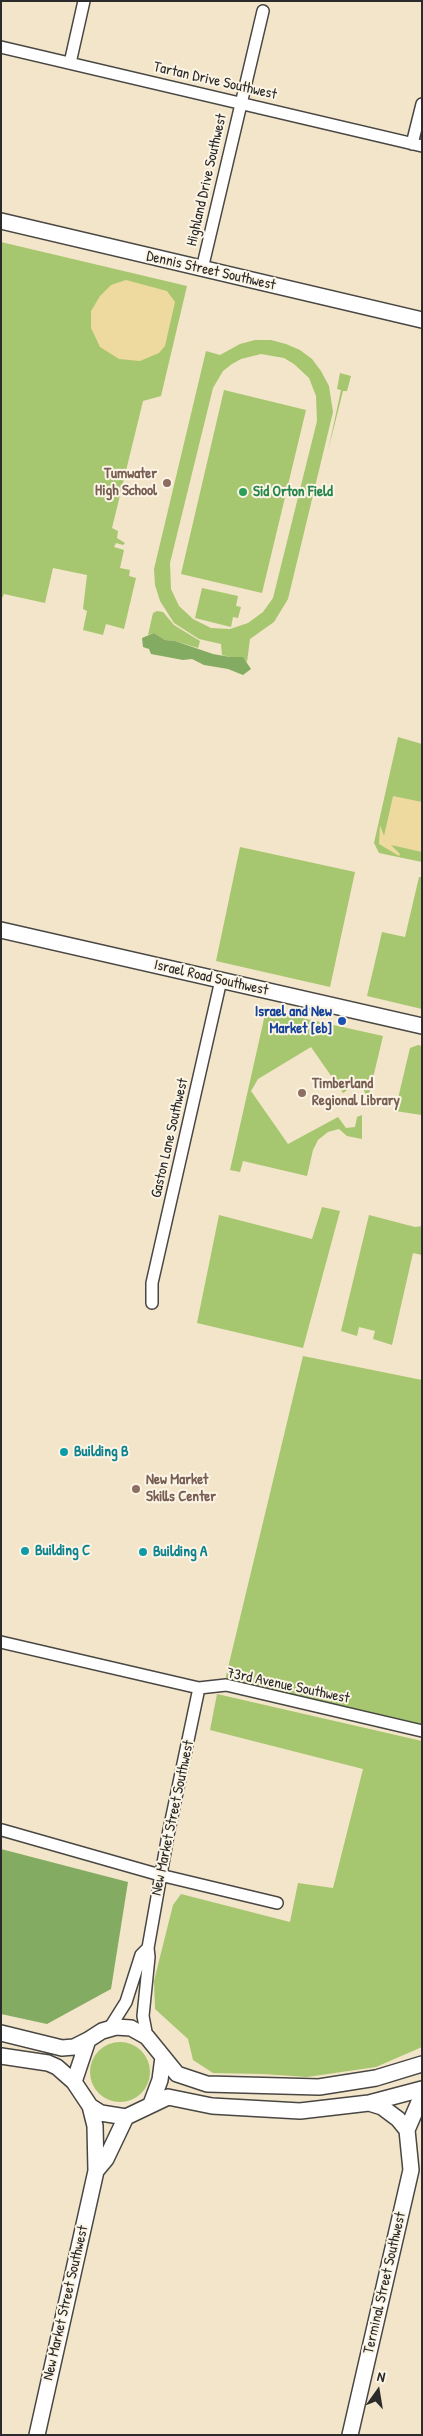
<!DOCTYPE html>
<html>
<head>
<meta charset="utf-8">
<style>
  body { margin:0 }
  #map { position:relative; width:423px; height:2436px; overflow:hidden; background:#f3e5c9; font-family:"Patrick Hand",sans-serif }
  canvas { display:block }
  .frame { position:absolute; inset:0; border:2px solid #2b2b2b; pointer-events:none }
  .north { position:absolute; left:353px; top:2366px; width:50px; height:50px; -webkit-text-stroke:4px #fcf5e5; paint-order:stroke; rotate:13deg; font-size:14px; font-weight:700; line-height:20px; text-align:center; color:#2b2b2b }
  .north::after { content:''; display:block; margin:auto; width:18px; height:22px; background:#2b2b2b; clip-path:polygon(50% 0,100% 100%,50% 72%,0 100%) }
</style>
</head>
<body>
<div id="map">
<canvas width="423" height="2436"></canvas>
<div class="frame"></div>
<div class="north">N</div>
</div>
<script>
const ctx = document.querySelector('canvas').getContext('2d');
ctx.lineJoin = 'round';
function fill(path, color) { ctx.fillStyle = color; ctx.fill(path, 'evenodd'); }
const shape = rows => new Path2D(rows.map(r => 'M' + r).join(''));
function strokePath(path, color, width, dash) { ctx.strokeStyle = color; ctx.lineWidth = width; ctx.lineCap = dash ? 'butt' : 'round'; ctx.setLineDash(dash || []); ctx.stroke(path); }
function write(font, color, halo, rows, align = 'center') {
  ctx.font = font + ' "Patrick Hand",sans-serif'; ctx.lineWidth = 4; ctx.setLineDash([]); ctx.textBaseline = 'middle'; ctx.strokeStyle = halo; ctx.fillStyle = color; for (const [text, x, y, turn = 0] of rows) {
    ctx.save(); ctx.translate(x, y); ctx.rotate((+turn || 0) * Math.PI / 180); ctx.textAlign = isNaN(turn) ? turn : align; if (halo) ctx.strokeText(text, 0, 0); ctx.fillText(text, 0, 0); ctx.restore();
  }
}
fill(shape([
  [1,242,187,286,161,396,143,401,112,528,118,531,117,538,125,543,123,545,116,543,114,547,124,550,120,568,130,570,129,576,136,578,124,629,106,624,103,635,83,630,87,611,83,609,87,575,53,568,45,603,4,594,1,600],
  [255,340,271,340,286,344,300,350,312,359,321,371,329,386,333,412,288,599,274,622,250,639,247,662,242,657,230,657,222,655,221,644,199,639,174,623,160,601,155,585,154,569,206,351,220,355,240,344],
  [261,354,284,358,294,364,309,378,316,396,317,421,273,598,263,612,248,623,230,629,211,628,193,619,179,606,171,589,170,563,213,388,223,371,232,364,241,359],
  [340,373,351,376,347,391,343,391,328,451,341,390,337,389],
  [224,390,306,410,262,593,181,574],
  [202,588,238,596,236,606,241,607,238,618,233,617,231,627,195,618],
  [157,611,163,612,174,625,200,641,198,648,175,641,165,640,154,633,148,635,153,613],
  [398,737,422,744,422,862,379,853,374,843],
  [240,847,355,872,330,987,216,961],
  [419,877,422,877,422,1009,367,996,382,932,405,937],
  [266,1010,383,1036,368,1099,360,1082,343,1093,311,1047,258,1079,251,1091,288,1144,338,1117,346,1128,355,1127,357,1117,362,1115,362,1139,347,1136,339,1129,328,1132,318,1140,313,1150,307,1176,243,1161,240,1172,230,1170],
  [418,1045,422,1046,422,1115,395,1111,410,1048],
  [322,1207,340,1211,303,1348,197,1323,219,1215,312,1239],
  [369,1215,415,1227,422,1226,422,1255,413,1253,392,1345,373,1339,375,1331,359,1327,357,1336,341,1331],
  [303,1356,422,1380,422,1731,226,1685,226,1676],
  [217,1694,422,1741,422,2047,376,2067,307,2077,263,2074,213,2073,193,2060,188,2039,155,2009,154,1981,173,1905,181,1894,290,1922,298,1883,333,1888,363,1769,210,1730],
  '90 2072a30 30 0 1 1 60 0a30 30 0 1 1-60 0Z'
]), '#a6c66f');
fill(shape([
  [154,633,165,640,175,641,213,654,230,657,243,657,251,669,243,675,228,669,204,665,192,659,183,660,151,654,149,649,143,647,142,638],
  [1,1849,128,1882,111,1989,47,2024,1,2014]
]), '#84ab62');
fill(shape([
  [126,280,167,291,175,302,165,346,159,353,140,361,119,359,100,347,91,328,91,311,100,296,111,285],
  [393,796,422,802,422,852,391,845,400,854,399,856,379,844,380,825,384,836]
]), '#eeda9e');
const street = shape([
  [1,47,422,146],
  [70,63,84,1],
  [412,144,422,104],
  [202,269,263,11],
  [152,1303,152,1283,221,980],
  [1,1642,199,1688,226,1685,422,1731],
  [2,1830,160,1875,277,1903],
  [109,2029,126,2002,141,1955,148,1948],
  [147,2037,143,2016,149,1957,148,1948,168,1835,199,1688]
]);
const secondary = shape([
  [1,221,422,320],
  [1,930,422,1026],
  [1,2033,62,2048,74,2047,88,2040],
  [1,2056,48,2063,57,2067,74,2082],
  [422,2064,376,2078,319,2087,207,2084,177,2074,147,2037,131,2028,116,2027,102,2031,88,2040,74,2082,90,2106,101,2113,126,2117,168,2097,212,2106,300,2111,369,2103,422,2089],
  [369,2103,382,2107,398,2119,407,2130],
  [151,2104,160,2080,163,2057],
  [96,2171,106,2159,126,2117],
  [37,2435,96,2171,95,2126,90,2106],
  [350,2435,411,2170,407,2130,422,2095]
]);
strokePath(street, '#494743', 14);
strokePath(secondary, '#494743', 18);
strokePath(street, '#fff', 11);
strokePath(secondary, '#fff', 15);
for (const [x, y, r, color] of [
  [167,483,5,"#8d6e63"],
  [243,492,5,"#2e9e5b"],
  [342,1021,5,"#1a4fb4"],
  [302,1093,5,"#8d6e63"],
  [64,1452,5,"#0f9aa8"],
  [136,1489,5,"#8d6e63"],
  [25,1551,5,"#0f9aa8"],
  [143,1552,5,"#0f9aa8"]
]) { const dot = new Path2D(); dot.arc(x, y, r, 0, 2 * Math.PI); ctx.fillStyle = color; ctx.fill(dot); strokePath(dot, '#fcf5e5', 2); }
write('15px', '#2b2b2b', '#fcf5e5', [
  ["Tartan Drive Southwest",215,81,13],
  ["Highland Drive Southwest",207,180,-77],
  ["Dennis Street Southwest",211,271,13],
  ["Israel Road Southwest",211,978,13],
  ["Gaston Lane Southwest",170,1138,-77],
  ["73rd Avenue Southwest",288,1686,12],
  ["New Market Street Southwest",173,1818,-78],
  ["Terminal Street Southwest",385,2283,-77],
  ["New Market Street Southwest",66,2303,-77]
]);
write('bold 15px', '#785e54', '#fcf5e5', [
  ["Tumwater",157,474,"right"],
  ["High School",157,491,"right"],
  ["Timberland",312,1084],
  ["Regional Library",312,1101],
  ["New Market",146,1480],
  ["Skills Center",146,1497]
], 'left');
write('bold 15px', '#27864d', '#fcf5e5', [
  ["Sid Orton Field",253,492]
], 'left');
write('bold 15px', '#164399', '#fcf5e5', [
  ["Israel and New",332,1012],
  ["Market [eb]",332,1029]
], 'right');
write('bold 15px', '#0d838f', '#fcf5e5', [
  ["Building B",74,1452],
  ["Building C",35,1551],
  ["Building A",153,1552]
], 'left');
</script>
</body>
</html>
